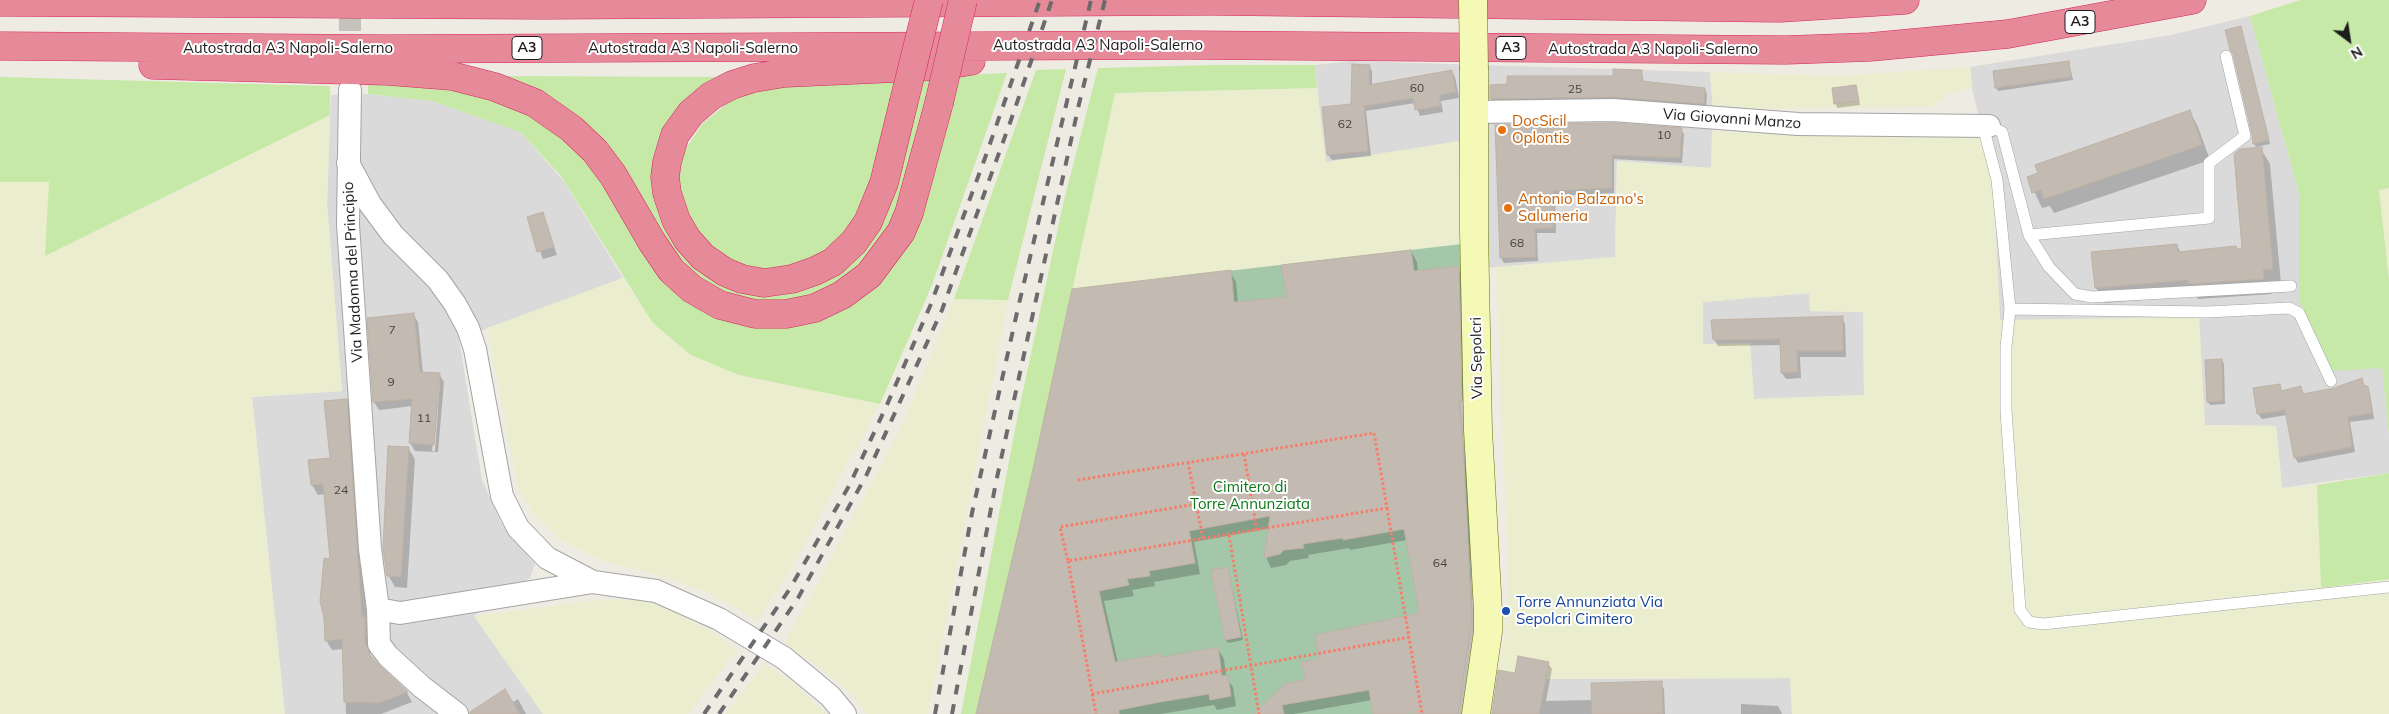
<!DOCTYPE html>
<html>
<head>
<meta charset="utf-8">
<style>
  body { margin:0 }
  #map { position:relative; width:2389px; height:714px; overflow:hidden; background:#eeebe3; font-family:Mulish,sans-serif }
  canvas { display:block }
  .north { position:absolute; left:2324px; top:15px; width:50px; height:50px; -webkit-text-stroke:4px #fff; paint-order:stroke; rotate:149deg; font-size:14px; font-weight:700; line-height:20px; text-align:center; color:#1d1d1d }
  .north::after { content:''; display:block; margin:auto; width:18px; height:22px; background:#1d1d1d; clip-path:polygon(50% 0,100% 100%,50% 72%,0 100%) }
</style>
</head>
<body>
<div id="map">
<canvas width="2389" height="714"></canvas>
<div class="north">N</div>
</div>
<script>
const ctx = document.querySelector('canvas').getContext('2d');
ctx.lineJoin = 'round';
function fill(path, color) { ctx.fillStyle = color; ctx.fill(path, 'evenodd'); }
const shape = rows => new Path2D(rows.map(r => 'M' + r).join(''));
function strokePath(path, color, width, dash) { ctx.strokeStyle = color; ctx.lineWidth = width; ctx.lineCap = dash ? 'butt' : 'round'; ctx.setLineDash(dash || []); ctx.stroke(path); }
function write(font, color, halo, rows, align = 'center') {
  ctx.font = font + ' Mulish,sans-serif'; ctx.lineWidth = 4; ctx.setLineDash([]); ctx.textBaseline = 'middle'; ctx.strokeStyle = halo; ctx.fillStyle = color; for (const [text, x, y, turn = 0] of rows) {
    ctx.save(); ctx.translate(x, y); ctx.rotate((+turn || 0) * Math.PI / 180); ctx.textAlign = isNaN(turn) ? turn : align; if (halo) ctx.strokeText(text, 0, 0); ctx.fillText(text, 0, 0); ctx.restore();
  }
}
fill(shape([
  [2250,16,2299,194,2299,301,2382,367,2389,436,2389,473,2282,488,2276,426,2204,425,2199,317,2000,321,1993,177,1972,88,1970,67,2171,35],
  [1350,61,1710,72,1713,109,1711,168,1617,161,1615,257,1463,270,1462,244,1325,162,1315,65],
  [368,94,432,101,520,132,563,180,623,278,459,339,482,480,501,523,535,564,530,578,474,616,543,714,285,714,252,397,342,391,327,203,331,95],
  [1810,293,1810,311,1863,312,1864,395,1754,399,1750,344,1703,344,1703,302],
  [1498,670,1546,679,1791,678,1792,714,1490,714]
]), '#dbdada');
fill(shape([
  [1970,67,1972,88,1950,93,1931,107,1713,109,1710,72,1838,76],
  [1317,88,1326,162,1459,141,1462,244,1072,289,1115,93],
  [330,115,327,203,342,391,252,397,285,714,0,714,0,182,49,181,46,256],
  [1712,131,1826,136,1983,136,1993,177,2000,320,2199,317,2205,425,2276,426,2282,488,2317,485,2321,588,2389,579,2389,714,1792,714,1790,678,1546,679,1498,670,1504,643,1509,595,1496,267,1615,257,1617,161,1711,168],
  [1809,293,1810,311,1863,312,1864,395,1754,399,1750,343,1703,344,1703,302],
  [2389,188,2389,280,2379,190],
  [623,278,652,322,739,375,880,404,791,569,758,620,702,590,649,572,605,562,561,540,536,517,518,488,487,328],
  [954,299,1008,300,928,714,866,714,850,693,822,669,785,643,901,428],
  [628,599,661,605,712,632,737,650,688,714,543,714,474,616,588,601],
  [765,663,795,685,827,714,725,714]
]), '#eaedce');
fill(shape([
  [2300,0,2389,0,2389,188,2379,190,2389,280,2389,436,2382,368,2332,371,2299,301,2299,194,2250,16],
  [1215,65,1315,65,1317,88,1115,93,1033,470,976,714,961,714,1018,414,1064,200,1098,68],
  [1066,69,1008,300,954,299,1036,70],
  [1007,73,932,285,880,404,739,375,691,355,652,322,561,176,520,132,432,101,368,94,368,83,454,90,495,100,523,110,573,146,591,165,718,316,860,298,885,277,902,252,917,220,942,146,957,75],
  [922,75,932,76,898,207,877,245,856,272,807,298,780,303,758,303,711,288,674,255,653,219,500,76,716,77,691,94,675,115,654,174,720,282,837,273],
  [0,77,330,86,330,115,45,256,49,182,0,182],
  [896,79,881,146,864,203,850,230,837,245,811,261,785,270,761,271,733,264,710,248,691,227,680,199,677,171,687,147,703,123,728,103,750,91,784,85],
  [2389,473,2389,579,2321,588,2317,485]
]), '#c6e9a8');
fill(shape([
  [1462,244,1466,400,1459,401,1469,498,1472,617,1458,714,976,714,1033,470,1072,289]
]), '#a4c7aa');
fill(shape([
  [2241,28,2270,144,2256,147,2254,144],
  [2069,63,2073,80,1998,91,1996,88,1994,72],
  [1369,66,1372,71,1372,86,1452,72,1455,77,1459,98,1441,101,1443,112,1420,116,1415,103,1366,111,1371,156,1332,160,1328,155],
  [1641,71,1644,83,1705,90,1707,94,1706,108,1493,103,1491,98],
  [1856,86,1860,105,1837,108,1833,89],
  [2190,112,2198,127,2210,160,2054,213,2050,206,2042,208,2028,178],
  [1496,126,1681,130,1684,134,1682,163,1614,159,1614,193,1555,196,1556,233,1537,233,1538,261,1504,263,1501,258],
  [2261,149,2270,164,2281,284,2271,285,2272,294,2198,299,2196,295,2105,303,2096,288,2177,246,2181,253,2244,249],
  [543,214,557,255,543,259,528,218],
  [1411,251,1417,262,1418,272,1458,267,1464,278,1477,628,1465,714,1374,714,1372,700,1294,714,1254,714,1307,681,1321,660,1420,614,1407,540,1350,550,1349,548,1308,555,1309,558,1290,561,1286,565,1271,568,1266,557,1270,528,1194,542,1200,574,1154,582,1155,586,1132,590,1134,596,1104,601,1118,663,1218,649,1224,659,1226,677,1233,687,1236,706,1217,710,1214,705,1161,714,977,714,1230,272,1236,282,1238,303,1289,298],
  [413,314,418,322,423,373,439,374,444,382,438,452,415,451,410,443,413,406,379,410,374,402,369,319],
  [438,380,440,380,435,451,432,451],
  [1842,318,1845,324,1846,357,1800,357,1801,378,1786,379,1782,373,1781,345,1718,346,1714,339],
  [2222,360,2224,364,2225,404,2210,405,2208,402],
  [2361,380,2370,393,2374,419,2350,422,2355,452,2298,463,2295,457,2287,415,2262,419,2258,414,2255,389,2279,385,2282,392,2300,388,2304,395,2334,389],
  [346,400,352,410,367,623,370,628,370,655,377,665,407,693,412,702,381,714,346,714,344,649,332,650,326,640,331,560,325,494,318,495,312,485,331,459],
  [408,448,415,459,407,588,395,587,388,575],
  [1228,568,1243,640,1228,643,1226,640],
  [1548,663,1552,669,1546,701,1593,700,1661,683,1664,689,1665,714,1492,714,1499,671,1516,675],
  [518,699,526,714,471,714,512,703],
  [1741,704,1778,706,1782,714,1741,714]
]), '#0003');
const building = shape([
  [2241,26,2269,140,2253,144,2252,134,2233,54,2230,50,2225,30,2241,26],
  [2069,61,2071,77,1995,88,1993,71,2069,61],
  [1352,64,1370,65,1369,85,1452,70,1456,92,1439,95,1441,106,1415,110,1413,98,1364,106,1368,151,1327,155,1322,107,1351,104,1352,64],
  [1613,69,1642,70,1642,81,1705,88,1704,104,1613,97,1490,99,1490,85,1507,84,1507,76,1613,76,1613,69],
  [1856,85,1859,101,1834,104,1832,88,1856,85],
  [2190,110,2202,145,2044,199,2041,190,2032,193,2027,177,2038,173,2035,165,2190,110],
  [1613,123,1682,128,1680,158,1612,155,1612,188,1553,191,1554,228,1535,229,1536,257,1500,258,1495,125,1613,123],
  [2262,147,2273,269,2263,270,2264,279,2188,284,2188,280,2095,288,2091,252,2177,244,2178,252,2236,246,2237,249,2242,248,2234,154,2240,149,2262,147],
  [543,212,554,247,537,252,527,217,543,212],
  [1411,250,1414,271,1459,266,1462,400,1459,401,1463,443,1472,617,1458,714,1373,714,1369,690,1282,705,1284,714,1253,714,1285,684,1305,680,1302,662,1319,659,1315,635,1419,613,1404,529,1343,540,1343,538,1303,544,1304,548,1284,550,1280,554,1264,558,1270,516,1189,531,1195,563,1149,571,1150,576,1127,579,1129,585,1099,591,1115,662,1161,654,1162,657,1218,647,1222,676,1228,675,1231,696,1210,700,1209,694,1160,702,1119,710,1119,714,976,714,1032,474,1072,289,1231,270,1234,302,1287,297,1281,265,1411,250],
  [414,313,420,372,440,373,434,445,409,443,412,399,373,402,367,318,414,313],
  [1843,316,1843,351,1797,351,1798,372,1781,373,1780,339,1713,340,1711,320,1843,316],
  [2222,359,2223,401,2207,402,2205,360,2222,359],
  [2362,378,2364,386,2368,386,2372,413,2348,417,2352,447,2294,458,2285,410,2257,414,2253,388,2280,384,2281,391,2301,386,2303,394,2334,388,2362,378],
  [347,399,362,617,365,617,365,643,370,655,378,664,408,692,379,703,344,702,342,639,325,641,324,618,320,601,324,558,330,559,323,484,311,485,308,460,330,458,324,401,347,399],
  [388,446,409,447,401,577,387,576,383,548,388,446],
  [1228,567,1241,637,1225,640,1211,570,1228,567],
  [1518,656,1549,662,1539,714,1492,714,1498,670,1515,673,1518,656],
  [1662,681,1663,714,1592,714,1591,683,1662,681],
  [505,689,520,714,470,714,470,712,505,689]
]);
fill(building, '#c3bab2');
strokePath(building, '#c0b2a5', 1);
strokePath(shape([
  [350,64,350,0]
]), '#c4c2bb', 22, [22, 11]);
const lane = shape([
  [1983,126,1997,180,2010,309,2207,312,2289,308,2299,313,2331,381],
  [1989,126,2002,132,2029,235,2209,218,2209,163,2245,136,2226,56],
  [2029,235,2049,267,2075,294,2092,297,2291,286],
  [2010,309,2006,347,2006,411,2020,610,2029,622,2043,624,2389,587]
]);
const street = shape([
  [350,90,348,225,370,549,378,609,379,644,388,656,422,687,457,714],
  [1474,112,1613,110,1798,124,1989,126],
  [348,163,370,204,393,235,438,280,455,304,468,328,475,349,502,496,518,528,547,558,593,582,656,591,719,619,784,658,830,696,845,714],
  [378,609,400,613,593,582]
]);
const secondary = shape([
  [1474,70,1474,231,1478,430,1488,611,1488,632,1476,714]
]);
const highway = shape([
  [0,2,543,5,1211,1,1780,8,1905,0],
  [0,46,387,49,1188,45,1786,50,1870,47,2008,34,2192,0],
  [153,65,389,71,452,76,495,87,535,103,572,129,595,151,613,175,652,242,671,270,692,289,720,305,755,314,786,314,815,308,842,295,869,275,901,232,909,213,939,103],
  [903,105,884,183,868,222,854,242,833,262,815,271,792,279,764,283,742,279,725,272,703,257,687,239,676,220,667,193,665,177,667,162,675,135,691,113,711,96,732,85,754,78,785,73,940,66,971,61]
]);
strokePath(lane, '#a4a4a4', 12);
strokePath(street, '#a4a4a4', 24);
strokePath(secondary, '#647305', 29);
strokePath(highway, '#d7255d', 29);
strokePath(shape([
  [1244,454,1257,531],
  [1188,462,1203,539],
  [1078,480,1374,433,1387,508,1068,561,1060,527,1196,504],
  [1387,508,1422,714],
  [1229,535,1259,714],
  [1068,561,1096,714],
  [1092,694,1410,637]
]), '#f97c69', 3, [2.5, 2.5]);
strokePath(lane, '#fff', 11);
strokePath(street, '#fff', 22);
strokePath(secondary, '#f4f9b6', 28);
strokePath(highway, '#e68a99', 28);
strokePath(shape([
  [704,714,789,590,849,486,886,407,931,304,985,158,1040,0],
  [719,714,798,598,866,476,942,310,1011,120,1052,0],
  [935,714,972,513,1018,308,1091,0],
  [952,714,996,482,1079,104,1105,0]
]), '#6b6b6b', 4, [10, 10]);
const secondaryBridge = shape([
  [1473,0,1474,70]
]);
const highwayBridge = shape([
  [939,103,963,0],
  [903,105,929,0]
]);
strokePath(secondaryBridge, '#647305', 29, []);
strokePath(highwayBridge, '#d7255d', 29, []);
strokePath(secondaryBridge, '#f4f9b6', 28);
strokePath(highwayBridge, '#e68a99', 28);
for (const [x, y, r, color] of [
  [1502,130,5,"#e8710a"],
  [1508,208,5,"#e8710a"],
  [1506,611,5,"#1a4fb4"]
]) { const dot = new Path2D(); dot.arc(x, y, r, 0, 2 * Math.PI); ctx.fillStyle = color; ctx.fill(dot); strokePath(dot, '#fff', 2); }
write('12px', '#464442', null, [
  ["60",1417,88],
  ["25",1575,89],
  ["62",1345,124],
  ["10",1664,135],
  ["68",1517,243],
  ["7",392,330],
  ["9",391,382],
  ["11",424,418],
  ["24",341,490],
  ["64",1440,563]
]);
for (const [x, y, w] of [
  [2080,22,30],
  [527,48,30],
  [1511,48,30]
]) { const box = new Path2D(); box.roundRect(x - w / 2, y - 11.5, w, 23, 4); ctx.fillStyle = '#fff'; ctx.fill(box); strokePath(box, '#1d1d1d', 1); }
write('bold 14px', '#1d1d1d', null, [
  ["A3",2080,22],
  ["A3",527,48],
  ["A3",1511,48]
]);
write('15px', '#1d1d1d', '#fff', [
  ["Autostrada A3 Napoli-Salerno",1098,45],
  ["Autostrada A3 Napoli-Salerno",288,48],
  ["Autostrada A3 Napoli-Salerno",693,48],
  ["Autostrada A3 Napoli-Salerno",1653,49],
  ["Via Giovanni Manzo",1732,119,4],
  ["Via Madonna del Principio",353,272,-93],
  ["Via Sepolcri",1477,358,-91]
]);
write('15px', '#c56008', '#fff', [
  ["DocSicil",1512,121],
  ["Oplontis",1512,138],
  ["Antonio Balzano's",1518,199],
  ["Salumeria",1518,216]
], 'left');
write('15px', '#0c7a18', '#fff', [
  ["Cimitero di",1250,487],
  ["Torre Annunziata",1250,504]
]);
write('15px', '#164399', '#fff', [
  ["Torre Annunziata Via",1516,602],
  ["Sepolcri Cimitero",1516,619]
], 'left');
</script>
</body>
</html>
